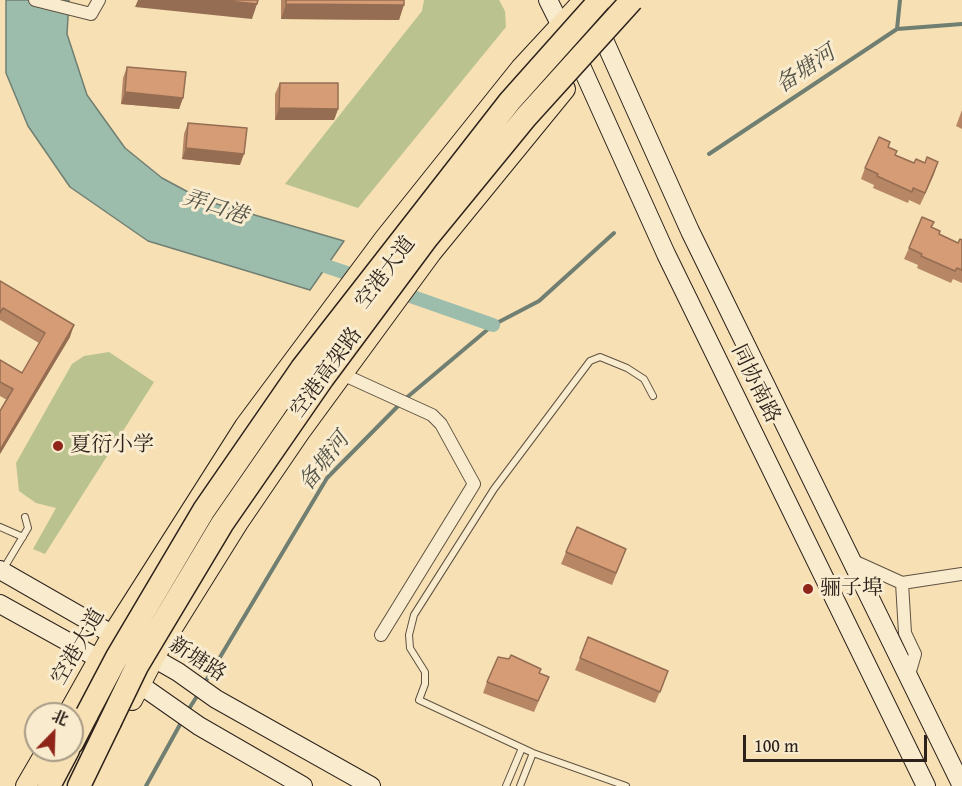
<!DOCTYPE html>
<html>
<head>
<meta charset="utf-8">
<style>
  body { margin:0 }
  #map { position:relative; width:962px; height:786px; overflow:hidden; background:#f6e0b4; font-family:"Gentium Book Plus","Noto Serif SC",serif }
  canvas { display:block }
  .north { position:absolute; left:24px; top:702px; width:60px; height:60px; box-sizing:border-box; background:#f9ebce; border:2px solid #a79b86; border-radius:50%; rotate:23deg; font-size:16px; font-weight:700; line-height:24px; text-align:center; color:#2d221b }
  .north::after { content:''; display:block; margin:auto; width:21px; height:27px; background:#8f2418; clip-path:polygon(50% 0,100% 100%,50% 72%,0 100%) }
  .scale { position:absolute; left:743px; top:735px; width:184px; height:27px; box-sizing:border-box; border:3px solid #2d221b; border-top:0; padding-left:8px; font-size:18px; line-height:21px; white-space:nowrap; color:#2d221b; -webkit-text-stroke:4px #f9ebce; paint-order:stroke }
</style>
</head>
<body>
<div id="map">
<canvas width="962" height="786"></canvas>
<div class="north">北</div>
<div class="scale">100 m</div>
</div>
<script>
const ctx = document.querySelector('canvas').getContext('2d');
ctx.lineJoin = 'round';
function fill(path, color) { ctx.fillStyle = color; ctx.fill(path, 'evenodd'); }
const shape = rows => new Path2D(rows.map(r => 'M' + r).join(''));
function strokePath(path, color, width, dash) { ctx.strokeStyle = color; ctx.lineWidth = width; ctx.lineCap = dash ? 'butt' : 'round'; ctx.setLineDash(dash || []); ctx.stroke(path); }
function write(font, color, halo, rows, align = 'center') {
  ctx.font = font + ' "Gentium Book Plus","Noto Serif SC",serif'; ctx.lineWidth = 6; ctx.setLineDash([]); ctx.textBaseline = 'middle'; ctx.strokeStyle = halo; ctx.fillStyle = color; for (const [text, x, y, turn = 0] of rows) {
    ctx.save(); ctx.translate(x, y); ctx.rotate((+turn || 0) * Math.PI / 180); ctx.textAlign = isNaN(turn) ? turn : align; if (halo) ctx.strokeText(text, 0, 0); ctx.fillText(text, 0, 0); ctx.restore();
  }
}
fill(shape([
  [424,0,499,0,505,11,506,27,358,208,285,184,422,11],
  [109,352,154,382,45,554,33,549,56,508,36,503,19,491,16,463,72,364,84,356]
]), '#bac38f');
const water = shape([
  [6,0,69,0,67,34,87,95,125,148,162,178,203,200,344,241,310,290,148,241,70,187,28,126,6,73,6,0]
]);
fill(water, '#9dbdac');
strokePath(water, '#707f72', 1.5);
strokePath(shape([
  [897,29,900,0],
  [709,154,897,29,962,24],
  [405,399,493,325,539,301,614,233],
  [204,684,327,478,400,404],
  [187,712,199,693],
  [146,786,182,721]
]), '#707f72', 4);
strokePath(shape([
  [311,261,364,279],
  [396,291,493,325]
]), '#9dbdac', 14);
const lane = shape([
  [0,527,23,537],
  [4,568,28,528,25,517],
  [506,786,522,748],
  [520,786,533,753],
  [626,786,533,753,419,700,425,684,425,672,410,648,409,635,414,615,494,489,590,361,600,357,627,368,644,379,653,396]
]);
const street = shape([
  [35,0,91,14,99,0],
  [342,374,432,415,441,424,474,484,381,635],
  [849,559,902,583,962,574],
  [902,583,905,633,915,654,908,678]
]);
const secondary = shape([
  [548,0,582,68,666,254,926,786],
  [596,22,690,231,962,786],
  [0,570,178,672,216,699,371,786],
  [0,604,119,670,199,726,303,786]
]);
const primary = shape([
  [132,700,156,654,239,521,299,433,431,253,565,89],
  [68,714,114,632,245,426,385,238,521,68,584,0],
  [26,786,47,750]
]);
const highway = shape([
  [72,743,87,714],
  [49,786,68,750],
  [79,786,110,722]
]);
strokePath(lane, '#5f5241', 8);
strokePath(street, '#5f5241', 14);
strokePath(secondary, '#2d221b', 20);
strokePath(primary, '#2d221b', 22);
strokePath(highway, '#2d221b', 25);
strokePath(lane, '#f9ebce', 6);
strokePath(street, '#f9ebce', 12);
strokePath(secondary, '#f9ebce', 18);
strokePath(primary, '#f6e0b4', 20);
strokePath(highway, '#f6e0b4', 22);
const highwayBridge = shape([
  [87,714,117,657,204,510,302,368,510,101,600,0],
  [110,722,137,666,222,524,323,378,427,238,526,117,632,0]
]);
strokePath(highwayBridge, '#2d221b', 25, []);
strokePath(highwayBridge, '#f6e0b4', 22);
fill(shape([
  [281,0,404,0,399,20,281,19],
  [127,67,183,98,179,109,121,104,123,78],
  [280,83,338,109,334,120,275,120,275,94],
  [962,110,962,129,956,126],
  [188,123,240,165,182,159,184,134],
  [888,147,895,155,934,174,920,205,909,200,908,203,873,188,874,185,861,179,865,168],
  [932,227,939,234,958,243,962,240,962,283,953,279,951,283,917,268,918,265,904,259,909,248],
  [0,281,70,337,0,454,0,411,7,400,0,396,0,360,22,373,39,343,0,320],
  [566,552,622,560,612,585,561,564],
  [580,658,664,682,655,703,575,670],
  [539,673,549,677,534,712,483,693,487,682]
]), '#b78665');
fill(shape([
  [138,0,218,0,257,4,252,19,135,7],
  [286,4,404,5,399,20,281,19],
  [125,92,183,98,179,109,121,104],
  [279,108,338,109,334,120,275,120],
  [186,148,244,154,240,165,182,159],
  [938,162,934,174,920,205,925,193],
  [74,325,70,337,0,454,0,450]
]), '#956d52');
const building = shape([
  [218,0,258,0,257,4,218,0],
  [286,0,404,0,404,5,286,4,286,0],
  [127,67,186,72,183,98,125,92,127,67],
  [280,83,338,83,338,109,279,108,280,83],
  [188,123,247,128,244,154,186,148,188,123],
  [879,137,890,142,888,147,897,151,895,155,914,163,916,159,925,163,927,157,938,162,925,193,913,188,912,192,877,176,878,174,865,168,879,137],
  [922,217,934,222,931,227,940,231,939,234,958,243,960,239,962,240,962,270,957,268,955,271,921,256,922,254,909,248,922,217],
  [0,281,74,325,0,450,0,411,13,389,0,382,0,360,22,373,45,333,3,308,0,313,0,281],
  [577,527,626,549,616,573,566,552,577,527],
  [588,637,668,671,660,692,580,658,588,637],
  [511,655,541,669,539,673,549,677,538,701,487,682,498,657,509,659,511,655]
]);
fill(building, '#d59c75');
strokePath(building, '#956d52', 1.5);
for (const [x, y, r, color] of [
  [58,446,6,"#8f2418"],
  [808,589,6,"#8f2418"]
]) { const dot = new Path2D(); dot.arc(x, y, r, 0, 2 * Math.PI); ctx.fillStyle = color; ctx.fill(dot); strokePath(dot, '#f9ebce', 2); }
write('21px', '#2d221b', '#f9ebce', [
  ["空港大道",386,273,-53],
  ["空港高架路",327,373,-54],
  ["同协南路",755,384,64],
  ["空港大道",79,647,-60],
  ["新塘路",197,660,33]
]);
write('21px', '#2d221b', '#f9ebce', [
  ["夏衍小学",70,446],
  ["骊子埠",820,589]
], 'left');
write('italic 22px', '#4f5046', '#f9ebce', [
  ["备塘河",806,70,-34],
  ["弄口港",215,208,18],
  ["备塘河",325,462,-52]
]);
</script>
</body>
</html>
